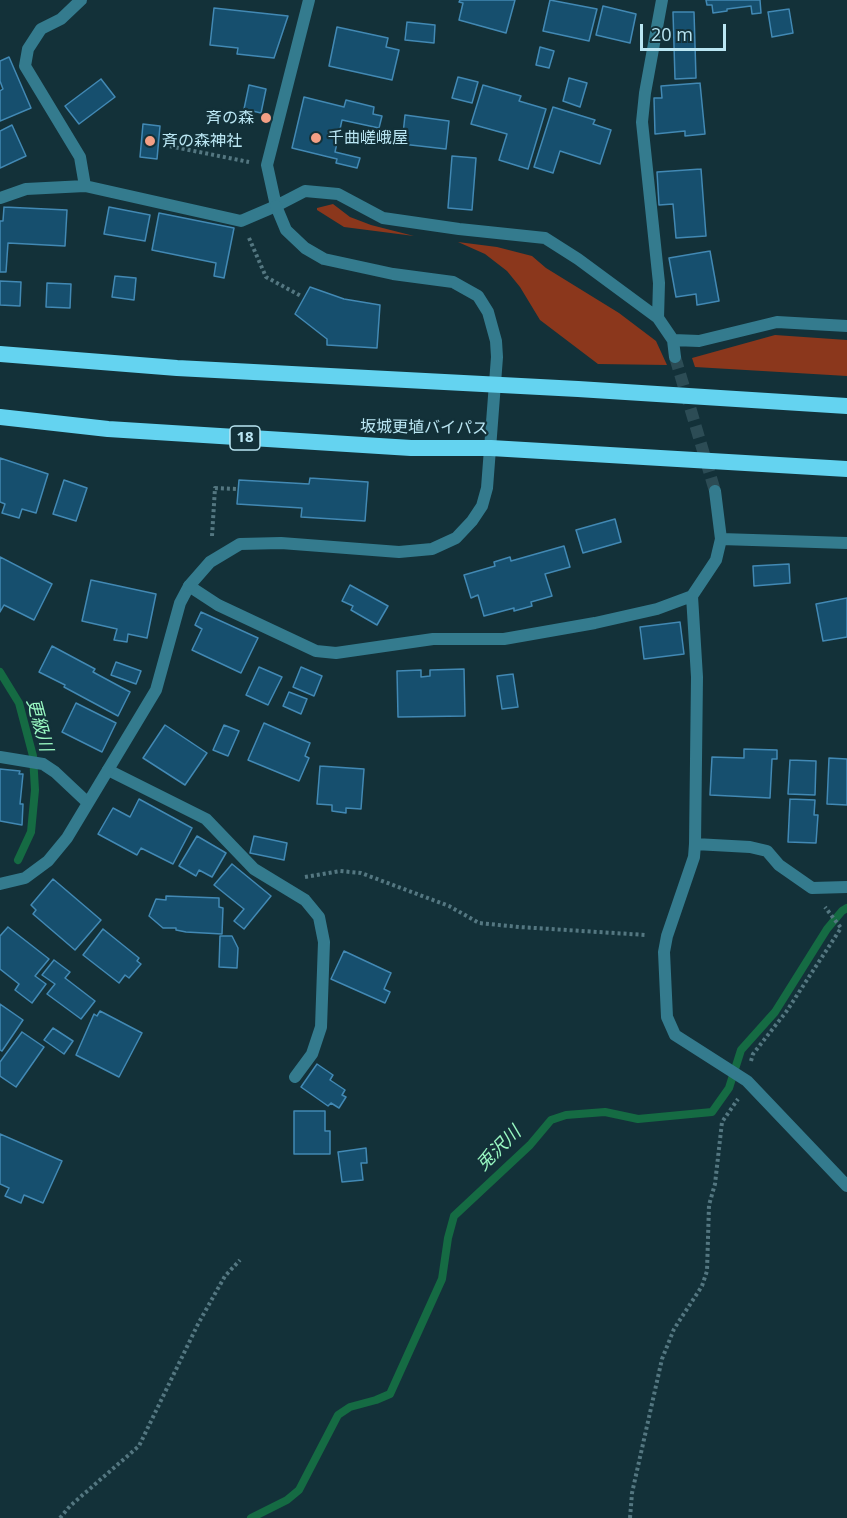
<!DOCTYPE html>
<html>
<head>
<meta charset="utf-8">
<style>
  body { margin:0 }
  #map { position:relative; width:847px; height:1518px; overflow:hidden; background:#133139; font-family:"Open Sans",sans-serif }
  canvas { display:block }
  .scale { position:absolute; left:640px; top:24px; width:86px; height:27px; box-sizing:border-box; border:3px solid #bae6f3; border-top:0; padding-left:8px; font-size:18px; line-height:21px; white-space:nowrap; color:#bae6f3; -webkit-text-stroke:4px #133139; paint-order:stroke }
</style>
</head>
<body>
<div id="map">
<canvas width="847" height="1518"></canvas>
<div class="scale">20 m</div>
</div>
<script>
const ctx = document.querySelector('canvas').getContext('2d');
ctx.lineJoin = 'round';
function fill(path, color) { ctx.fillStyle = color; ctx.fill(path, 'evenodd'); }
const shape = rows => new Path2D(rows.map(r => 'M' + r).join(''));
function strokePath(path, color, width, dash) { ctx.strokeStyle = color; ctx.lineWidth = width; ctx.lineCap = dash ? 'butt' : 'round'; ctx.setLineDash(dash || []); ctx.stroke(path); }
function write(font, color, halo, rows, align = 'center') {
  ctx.font = font + ' "Open Sans","Noto Sans JP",sans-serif'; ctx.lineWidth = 4.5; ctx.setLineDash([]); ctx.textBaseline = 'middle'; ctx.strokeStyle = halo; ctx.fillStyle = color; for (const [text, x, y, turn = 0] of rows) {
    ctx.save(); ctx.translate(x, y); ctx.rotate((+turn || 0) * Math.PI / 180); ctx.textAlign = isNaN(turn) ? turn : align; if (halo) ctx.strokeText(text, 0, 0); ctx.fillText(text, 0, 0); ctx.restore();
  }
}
fill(shape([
  [333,204,350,217,371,225,414,236,344,227,317,210,317,208],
  [458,242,497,247,532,256,546,268,619,313,656,341,667,365,598,364,540,320,520,287,507,271,485,254],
  [775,335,847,340,847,376,695,367,692,358]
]), '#8b371c');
strokePath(shape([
  [0,672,19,703,33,756,35,790,31,832,18,860],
  [251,1518,287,1500,299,1490,338,1415,350,1407,376,1400,390,1394,442,1279,448,1238,454,1216,530,1145,551,1120,566,1115,605,1112,638,1119,712,1112,729,1088,741,1050,775,1012,827,929,842,911,847,908]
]), '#156b43', 8);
const building = shape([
  [460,0,515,0,506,33,459,20,463,3,459,2,460,0],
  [550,0,597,9,589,41,543,31,550,0],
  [706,0,760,0,761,13,752,14,751,6,727,9,727,11,713,13,712,5,707,5,706,0],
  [603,6,636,14,630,43,596,35,603,6],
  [214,8,288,16,274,58,237,54,238,48,210,45,214,8],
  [789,9,793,33,772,37,768,12,789,9],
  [673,12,694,12,696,78,675,79,673,12],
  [407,22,435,25,434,43,405,40,407,22],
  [337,27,388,38,386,47,399,50,392,80,329,66,337,27],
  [540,47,554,51,549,68,536,65,540,47],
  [9,57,31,108,0,121,0,91,3,89,0,81,0,61,9,57],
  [458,77,478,82,472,103,452,98,458,77],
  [569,78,587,83,580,107,563,101,569,78],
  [101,79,115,97,79,124,65,106,101,79],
  [700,83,705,134,685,136,685,131,655,134,654,98,662,98,661,86,700,83],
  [249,85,266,89,261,113,244,109,249,85],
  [483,85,521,96,519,101,546,109,528,169,499,160,507,134,471,124,483,85],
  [304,97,344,107,346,100,374,107,373,114,382,116,379,128,342,120,335,152,360,158,357,168,336,163,337,159,292,148,304,97],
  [553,107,595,120,593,124,611,130,600,164,560,151,553,173,534,167,553,107],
  [405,115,449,121,446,149,402,144,405,115],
  [143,124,160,126,157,159,140,157,143,124],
  [12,125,26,156,0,168,0,131,12,125],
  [452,156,476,158,472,210,448,208,452,156],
  [701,169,706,236,676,238,673,204,659,205,657,172,701,169],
  [4,207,67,210,65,246,8,243,6,272,0,272,0,221,3,221,4,207],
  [109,207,150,215,145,241,104,234,109,207],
  [159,213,234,228,224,278,214,276,216,263,152,250,159,213],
  [710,251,719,301,697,305,696,294,676,297,669,258,710,251],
  [115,276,136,278,134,300,112,297,115,276],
  [0,281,21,282,20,306,0,305,0,281],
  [47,283,71,284,70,308,46,307,47,283],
  [310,287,344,299,380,305,377,348,327,345,327,339,295,314,310,287],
  [0,458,48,474,36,513,22,509,19,518,2,513,5,504,0,502,0,458],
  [310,478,368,482,365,521,301,517,302,508,237,504,239,480,309,484,310,478],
  [64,480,87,488,76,521,53,514,64,480],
  [615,519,621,542,583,553,576,530,615,519],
  [564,546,570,567,545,574,552,596,531,602,532,606,514,611,514,608,484,616,478,595,471,598,464,575,495,566,494,562,510,557,511,561,564,546],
  [0,557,52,584,34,620,4,605,0,612,0,557],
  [789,564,790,583,754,586,753,566,789,564],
  [91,580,156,594,147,638,128,634,127,642,114,640,117,629,82,621,91,580],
  [350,585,388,606,377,625,351,610,353,606,342,601,350,585],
  [847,598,847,637,823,641,816,604,847,598],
  [201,612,258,638,241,673,192,650,202,629,195,625,201,612],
  [680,622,684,654,644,659,640,627,680,622],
  [52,646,95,669,93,672,130,692,118,716,64,687,65,685,39,672,52,646],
  [116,662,141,671,136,684,111,675,116,662],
  [259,667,282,677,268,705,246,695,259,667],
  [301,667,322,676,314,696,293,687,301,667],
  [464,669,465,716,398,717,397,671,421,670,421,677,430,676,430,670,464,669],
  [513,674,518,707,502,709,497,676,513,674],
  [289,692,307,699,301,714,283,706,289,692],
  [76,703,116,723,102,752,62,732,76,703],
  [264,723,310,743,305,756,309,758,299,781,248,760,264,723],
  [165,725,207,753,185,785,143,758,165,725],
  [224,725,239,731,228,756,213,750,224,725],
  [744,749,777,750,777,759,772,759,770,798,710,795,712,757,744,758,744,749],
  [829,758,847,759,847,805,827,804,829,758],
  [790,760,816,761,815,795,788,794,790,760],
  [320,766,364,769,361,809,346,808,346,813,332,811,332,805,317,804,320,766],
  [0,769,20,771,19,774,23,774,20,804,23,804,22,825,0,821,0,769],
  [139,799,192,828,173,864,141,848,137,855,98,834,113,808,130,817,139,799],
  [790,799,815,800,814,815,818,815,816,843,788,842,790,799],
  [197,836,226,853,212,877,199,870,196,876,179,866,197,836],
  [254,836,287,843,284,860,250,853,254,836],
  [232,864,271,896,244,929,234,921,244,909,214,885,232,864],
  [53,879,101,920,75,950,33,914,36,910,31,905,53,879],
  [166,896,219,898,219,907,223,908,222,934,186,932,176,930,176,928,163,928,149,916,156,899,166,900,166,896],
  [8,927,49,959,35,976,46,984,32,1003,15,990,19,984,0,969,0,936,8,927],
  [103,929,139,958,137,961,141,964,129,978,125,975,119,983,83,955,103,929],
  [220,936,232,936,238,948,237,968,219,967,220,936],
  [344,951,391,973,384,989,390,992,385,1003,331,979,344,951],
  [54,960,70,972,65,978,95,1001,81,1019,47,994,55,984,42,975,54,960],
  [0,1004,23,1020,2,1051,0,1050,0,1004],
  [100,1011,142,1033,119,1077,76,1055,94,1014,97,1016,100,1011],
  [53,1028,73,1041,64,1054,44,1040,53,1028],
  [22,1032,44,1047,16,1087,0,1076,0,1062,22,1032],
  [317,1064,333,1075,330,1080,345,1090,342,1095,346,1097,339,1108,331,1103,328,1106,301,1087,317,1064],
  [294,1111,325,1111,325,1131,330,1131,330,1154,294,1154,294,1111],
  [0,1134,62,1161,43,1203,24,1195,21,1203,5,1196,9,1188,0,1184,0,1134],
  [366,1148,367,1163,361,1163,363,1180,342,1182,338,1152,366,1148]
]);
fill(building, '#164f6e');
strokePath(building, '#4289b4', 1.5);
strokePath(shape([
  [675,357,715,491]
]), '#2c4c55', 12, [12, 6]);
strokePath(shape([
  [164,145,249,162],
  [249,238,266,277,301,296],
  [212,536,215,488,237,489],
  [305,877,340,871,361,873,449,906,479,923,519,927,646,935],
  [751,1061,753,1054,786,1012,841,928,825,907],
  [60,1518,70,1506,139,1446,198,1324,225,1276,240,1260],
  [630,1518,632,1493,662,1359,674,1329,702,1286,707,1271,709,1205,715,1184,722,1122,738,1099]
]), '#547781', 4, [3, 3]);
strokePath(shape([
  [108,770,206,819,254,869,305,900,319,917,324,942,321,1027,312,1054,295,1077]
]), '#347b8e', 12);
strokePath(shape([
  [81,0,61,19,41,29,28,49,25,66,80,157,85,186],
  [662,0,645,93,642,122,659,283,658,318,673,340,675,357],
  [0,198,26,189,85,186,241,221,276,206,305,191,338,194,383,218,459,229,545,238,578,259,658,318],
  [276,206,267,165,309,0],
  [673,340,699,341,777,322,847,326],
  [715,491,721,539],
  [692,596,697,677,695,844,694,857,667,936,664,952,667,1017,675,1035,747,1081,847,1186],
  [0,757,43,764,55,772,88,803],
  [695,844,750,847,767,851,779,865,812,888,847,887],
  [0,884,25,878,48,861,67,838,156,690,180,603,189,586,218,605,316,651,336,653,433,639,504,639,595,623,657,609,692,596,716,560,721,539,847,543]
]), '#347b8e', 12);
strokePath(shape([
  [189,586,210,562,240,544,281,543,399,552,432,549,456,538,472,521,482,506,487,488,497,357,496,341,488,312,478,296,453,282,393,274,324,259,305,248,286,230,276,206]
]), '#347b8e', 12);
strokePath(shape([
  [0,354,177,368,578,389,847,406],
  [0,417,108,429,411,448,491,448,847,469]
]), '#64d3f0', 16);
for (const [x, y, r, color] of [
  [266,118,6,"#f39f85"],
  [316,138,6,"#f39f85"],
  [150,141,6,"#f39f85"]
]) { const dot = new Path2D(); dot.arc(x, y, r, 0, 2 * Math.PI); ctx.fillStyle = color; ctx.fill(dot); strokePath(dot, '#133139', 2); }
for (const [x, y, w] of [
  [245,438,30]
]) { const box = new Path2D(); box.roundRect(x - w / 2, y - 12, w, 24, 4.5); ctx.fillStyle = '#133139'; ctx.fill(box); strokePath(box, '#bae6f3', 1.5); }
write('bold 15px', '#bae6f3', null, [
  ["18",245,438]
]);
write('16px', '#bae6f3', '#133139', [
  ["斉の森",254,118,"right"],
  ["千曲嵯峨屋",328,138],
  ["斉の森神社",162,141]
], 'left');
write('16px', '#bae6f3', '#133139', [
  ["坂城更埴バイパス",424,428,1]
]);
write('italic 18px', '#99f8c2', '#133139', [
  ["更級川",39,725,75],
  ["兎沢川",499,1149,-45]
]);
</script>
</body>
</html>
